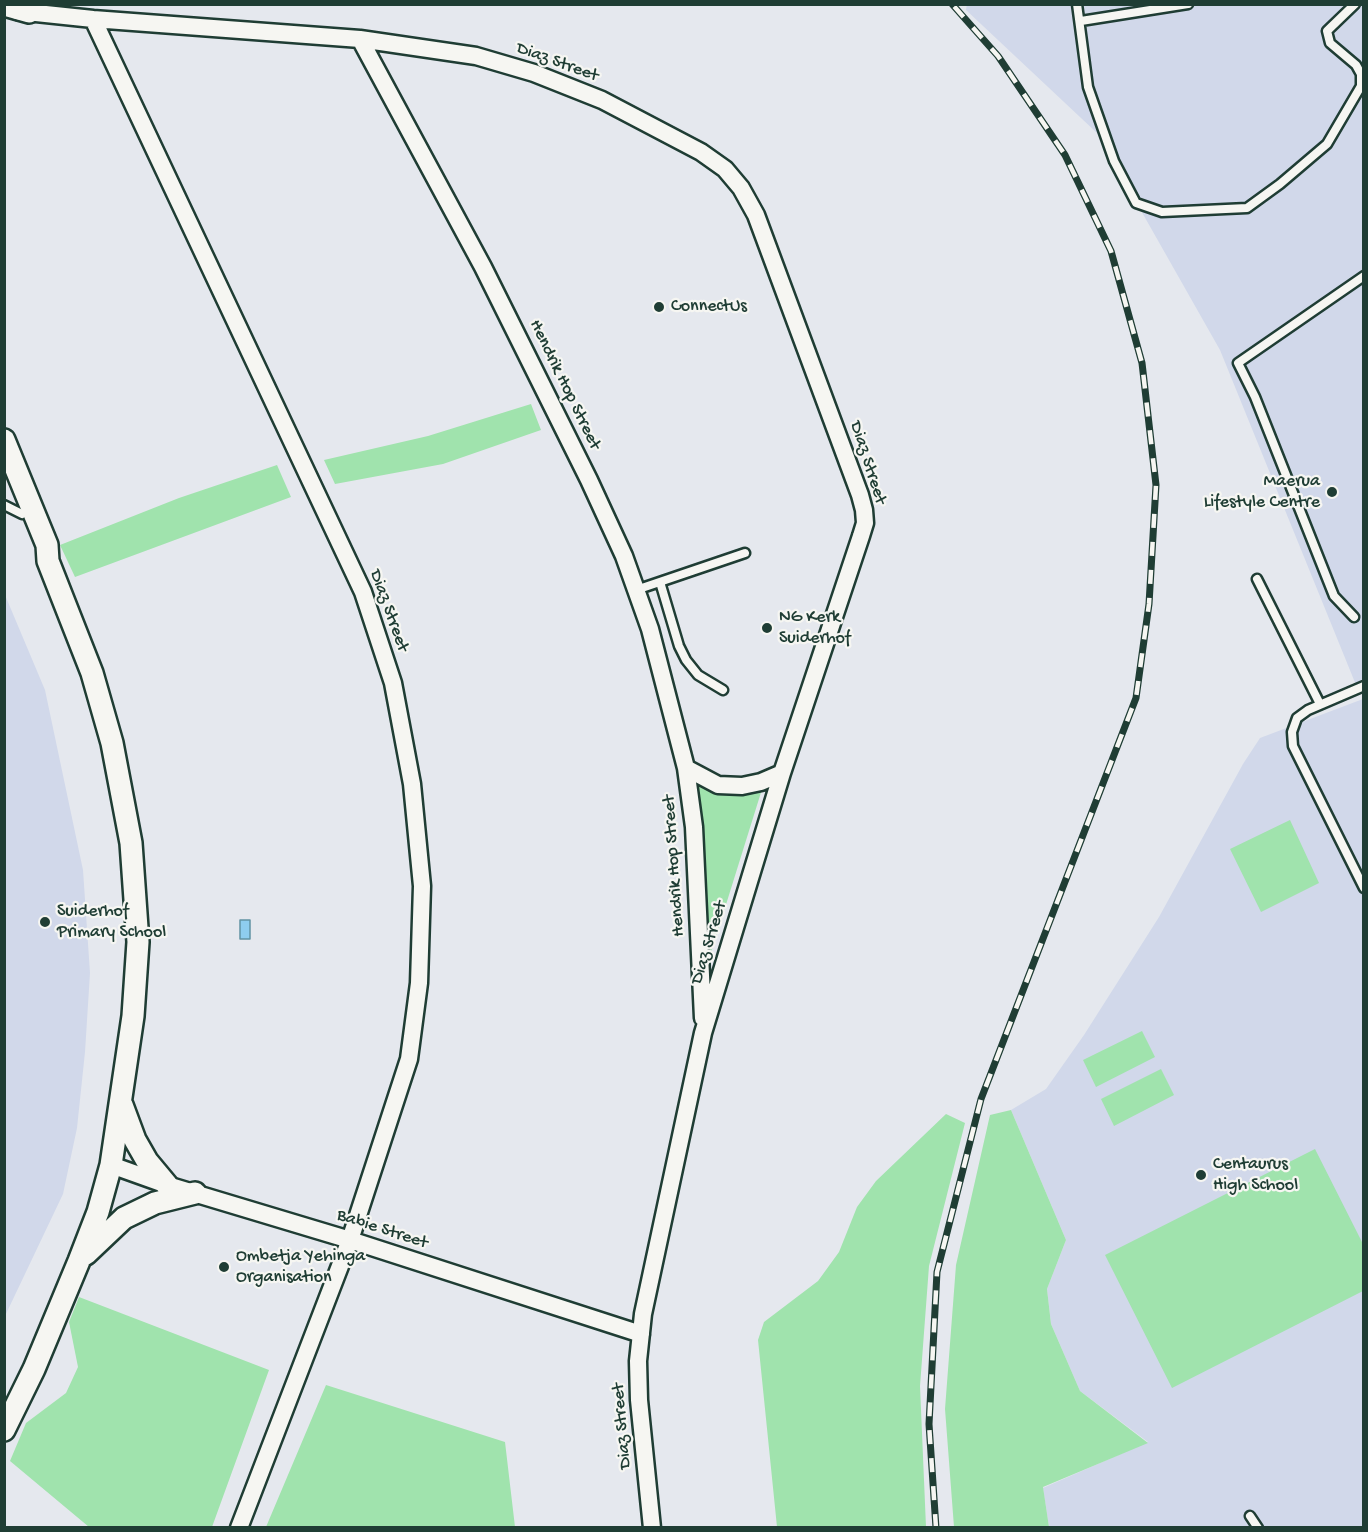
<!DOCTYPE html>
<html>
<head>
<meta charset="utf-8">
<style>
  body { margin:0 }
  #map { position:relative; width:1368px; height:1532px; overflow:hidden; background:#e5e8ee; font-family:"Gochi Hand",sans-serif }
  canvas { display:block }
  .frame { position:absolute; inset:0; border:6px solid #1f3d34; pointer-events:none }
</style>
</head>
<body>
<div id="map">
<canvas width="1368" height="1532"></canvas>
<div class="frame"></div>
</div>
<script>
const ctx = document.querySelector('canvas').getContext('2d');
ctx.lineJoin = 'round';
function fill(path, color) { ctx.fillStyle = color; ctx.fill(path, 'evenodd'); }
const shape = rows => new Path2D(rows.map(r => 'M' + r).join(''));
function strokePath(path, color, width, dash) { ctx.strokeStyle = color; ctx.lineWidth = width; ctx.lineCap = dash ? 'butt' : 'round'; ctx.setLineDash(dash || []); ctx.stroke(path); }
function write(font, color, halo, rows, align = 'center') {
  ctx.font = font + ' "Gochi Hand",sans-serif'; ctx.lineWidth = 4.5; ctx.setLineDash([]); ctx.textBaseline = 'middle'; ctx.strokeStyle = halo; ctx.fillStyle = color; for (const [text, x, y, turn = 0] of rows) {
    ctx.save(); ctx.translate(x, y); ctx.rotate((+turn || 0) * Math.PI / 180); ctx.textAlign = isNaN(turn) ? turn : align; if (halo) ctx.strokeText(text, 0, 0); ctx.fillText(text, 0, 0); ctx.restore();
  }
}
fill(shape([
  [967,4,1363,5,1363,682,1356,685,1220,350,1097,133,966,10],
  [5,595,45,690,83,870,90,973,85,1052,77,1128,63,1194,5,1316],
  [1363,699,1363,1527,1049,1527,1043,1488,1148,1442,1080,1391,1051,1324,1047,1289,1066,1240,1011,1110,1046,1089,1084,1035,1159,917,1243,764,1260,738]
]), '#d1d8ea');
fill(shape([
  [531,404,541,430,443,464,335,484,324,460,428,436],
  [277,465,291,497,75,577,60,545,179,498],
  [697,783,721,794,763,786,709,959,705,855],
  [1290,820,1319,883,1261,912,1230,849],
  [1142,1031,1155,1057,1096,1087,1083,1060],
  [1161,1069,1174,1095,1114,1126,1101,1099],
  [1011,1110,1066,1240,1047,1289,1051,1324,1080,1391,1148,1443,1043,1487,1049,1527,954,1527,945,1409,956,1265,990,1115],
  [946,1114,965,1123,929,1266,920,1386,926,1527,777,1527,758,1340,764,1322,818,1281,839,1252,857,1207,876,1181],
  [1315,1149,1363,1244,1363,1291,1172,1388,1105,1255],
  [79,1297,269,1370,212,1527,89,1527,10,1461,26,1423,66,1393,78,1367,69,1322],
  [326,1385,505,1442,515,1527,266,1527]
]), '#a0e3ad');
const water = shape([
  [240,920,250,920,250,939,240,939,240,920]
]);
fill(water, '#8ecdef');
strokePath(water, '#6293a4', 1.5);
const service = shape([
  [1077,4,1088,87,1114,161,1136,203,1162,212,1247,208,1280,184,1327,144,1361,86,1361,74,1356,65,1330,43,1327,31,1355,4],
  [1081,21,1188,4],
  [4,505,22,514],
  [1257,579,1320,704],
  [660,582,679,646,686,660,698,675,723,690],
  [636,590,745,553],
  [1354,617,1334,596,1255,397,1238,363,1364,276],
  [1364,686,1308,710,1297,718,1292,732,1293,746,1364,888],
  [1250,1516,1258,1528]
]);
const minor = shape([
  [17,11,93,19],
  [360,39,483,267,589,480,624,556,650,629,686,768,694,827,703,1018],
  [686,768,718,785,742,786,761,782,782,773],
  [111,1165,167,1185,350,1240,641,1334],
  [239,1528,350,1240,409,1059,419,983,422,886,412,784,393,683,363,592,93,19,360,39,476,56,534,73,602,100,701,152,725,169,741,188,756,215,860,495,864,510,865,523,861,536,782,773,703,1033,643,1314,638,1361,639,1400,652,1528]
]);
const tertiary = shape([
  [4,5,29,12],
  [4,440,47,545,48,561,92,673,112,743,131,843,138,942,133,1016,111,1165,98,1212,79,1261,34,1369,4,1430],
  [122,1105,135,1140,147,1161,167,1185],
  [86,1254,124,1218,155,1203,195,1193]
]);
strokePath(service, '#1f3d34', 13);
strokePath(minor, '#1f3d34', 21);
strokePath(tertiary, '#1f3d34', 26);
strokePath(service, '#f6f6f2', 8);
strokePath(minor, '#f6f6f2', 16);
strokePath(tertiary, '#f6f6f2', 21);
const rail = shape([
  [936,1528,929,1424,937,1272,981,1099,1136,698,1149,604,1156,485,1142,363,1111,251,1065,155,998,56,952,4]
]);
strokePath(rail, '#1f3d34', 7);
strokePath(rail, '#f6f6f2', 4.5, [14]);
for (const [x, y, r, color] of [
  [659,307,6,"#1f3d34"],
  [1332,492,6,"#1f3d34"],
  [767,628,6,"#1f3d34"],
  [45,922,6,"#1f3d34"],
  [1201,1175,6,"#1f3d34"],
  [224,1267,6,"#1f3d34"]
]) { const dot = new Path2D(); dot.arc(x, y, r, 0, 2 * Math.PI); ctx.fillStyle = color; ctx.fill(dot); strokePath(dot, '#f6f6f2', 2); }
write('18px', '#1f3d34', '#f6f6f2', [
  ["Diaz Street",557,63,20],
  ["Hendrik Hop Street",564,385,64],
  ["Diaz Street",867,463,72],
  ["Diaz Street",388,611,70],
  ["Hendrik Hop Street",675,866,-94],
  ["Diaz Street",710,943,-73],
  ["Babie Street",382,1230,18],
  ["Diaz Street",623,1426,-95]
]);
write('18px', '#1f3d34', '#f6f6f2', [
  ["ConnectUs",671,307],
  ["Maerua",1320,482,"right"],
  ["Lifestyle Centre",1320,503,"right"],
  ["NG Kerk",779,618],
  ["Suiderhof",779,639],
  ["Suiderhof",57,912],
  ["Primary School",57,933],
  ["Centaurus",1213,1165],
  ["High School",1213,1186],
  ["Ombetja Yehinga",236,1257],
  ["Organisation",236,1278]
], 'left');
</script>
</body>
</html>
